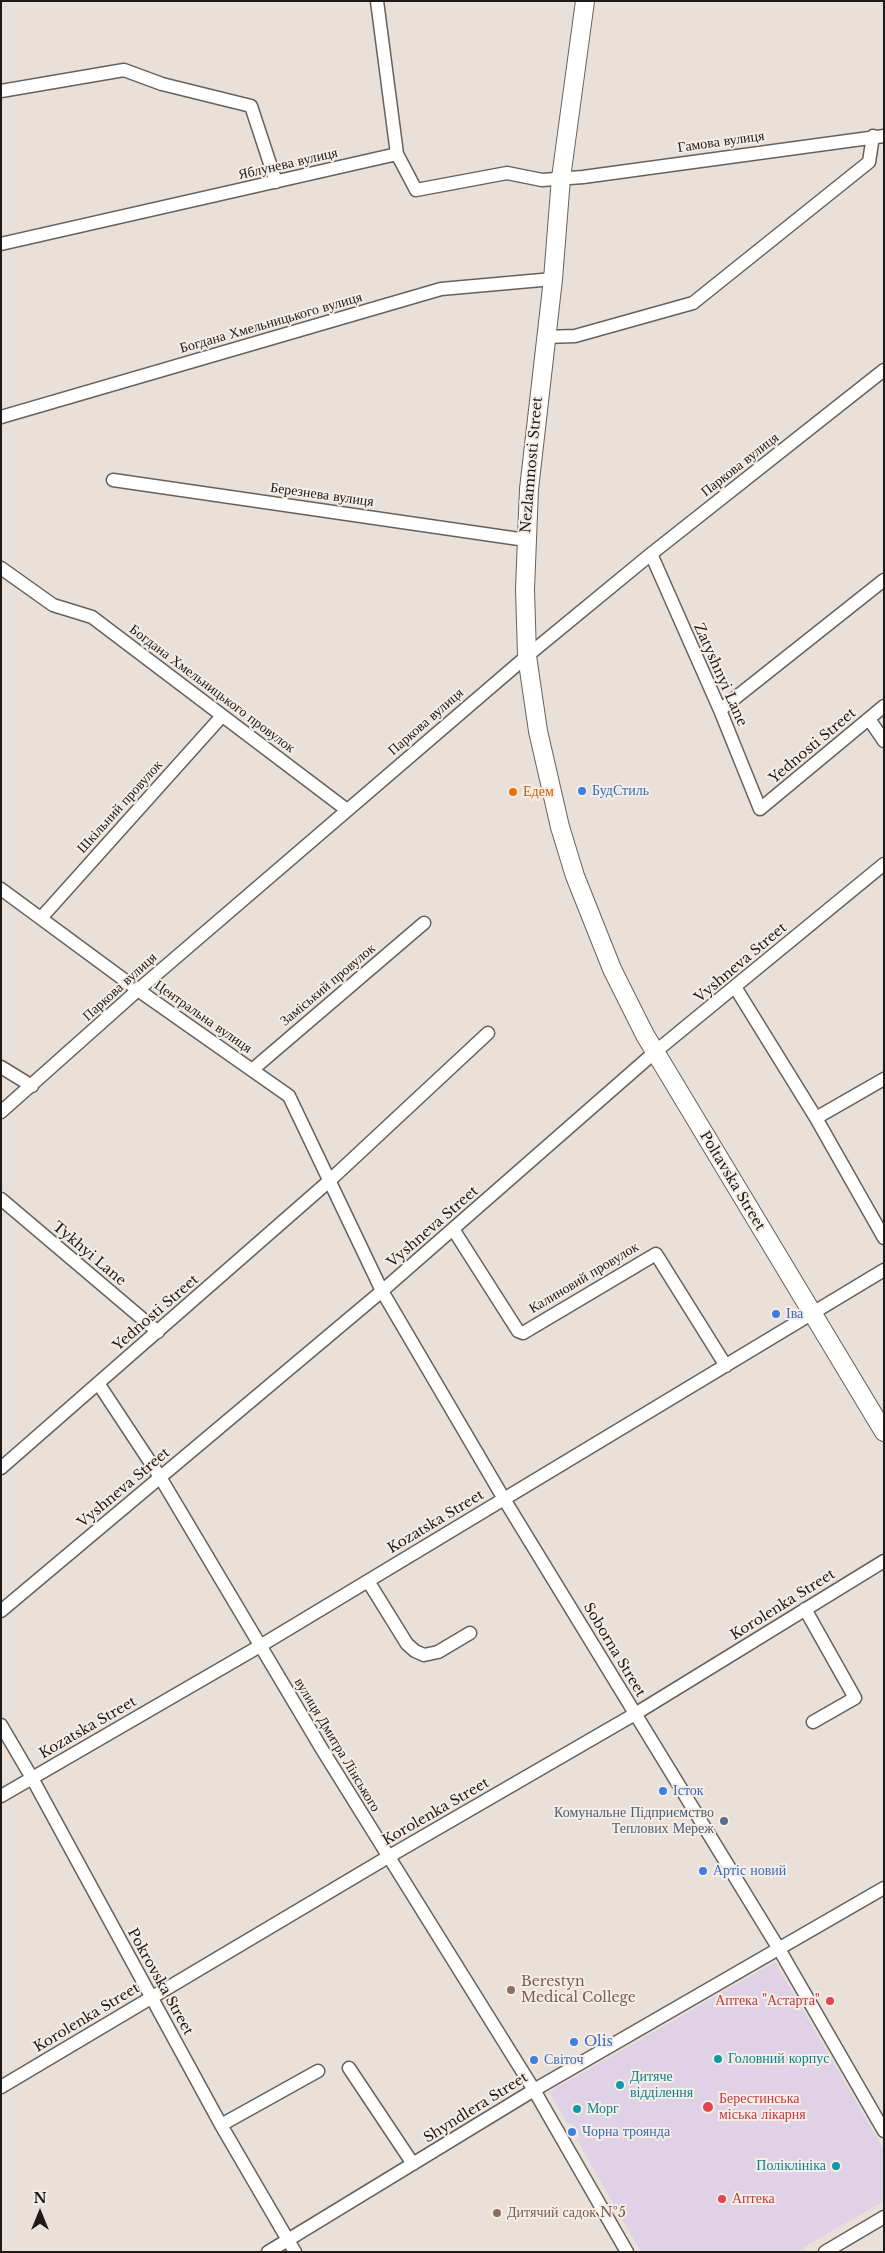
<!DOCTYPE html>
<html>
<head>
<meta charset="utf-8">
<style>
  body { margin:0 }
  #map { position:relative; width:885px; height:2253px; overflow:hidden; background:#e8e0d9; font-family:"Libre Baskerville",serif }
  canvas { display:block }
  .frame { position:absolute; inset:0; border:2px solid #1d1a18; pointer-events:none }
  .north { position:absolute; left:15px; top:2188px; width:50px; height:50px; -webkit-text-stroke:4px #f5ede6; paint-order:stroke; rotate:0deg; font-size:14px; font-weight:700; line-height:20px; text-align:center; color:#1d1a18 }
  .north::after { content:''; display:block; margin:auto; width:18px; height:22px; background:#1d1a18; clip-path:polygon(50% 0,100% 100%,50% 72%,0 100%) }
</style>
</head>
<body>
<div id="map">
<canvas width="885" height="2253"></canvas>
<div class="frame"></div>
<div class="north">N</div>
</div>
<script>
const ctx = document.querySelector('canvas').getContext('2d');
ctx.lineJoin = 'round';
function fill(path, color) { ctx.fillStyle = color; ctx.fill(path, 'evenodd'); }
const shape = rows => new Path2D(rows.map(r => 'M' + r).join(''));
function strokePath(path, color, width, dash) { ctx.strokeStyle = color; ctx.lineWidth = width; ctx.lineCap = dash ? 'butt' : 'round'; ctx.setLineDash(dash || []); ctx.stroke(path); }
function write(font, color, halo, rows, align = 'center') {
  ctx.font = font + ' "Libre Baskerville",serif'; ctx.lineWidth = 4; ctx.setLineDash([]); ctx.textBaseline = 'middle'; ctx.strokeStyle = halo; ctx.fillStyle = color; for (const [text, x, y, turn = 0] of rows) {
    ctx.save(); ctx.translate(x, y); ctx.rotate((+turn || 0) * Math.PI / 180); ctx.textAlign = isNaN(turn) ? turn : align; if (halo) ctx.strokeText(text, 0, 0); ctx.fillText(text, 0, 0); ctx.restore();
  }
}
fill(shape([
  [775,1962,884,2150,884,2201,804,2247,806,2252,641,2252,577,2140,580,2137,572,2123,568,2124,549,2092]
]), '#dfd2e6');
const minor = shape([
  [377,1,397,154],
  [1,91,124,70,162,84,251,106,276,182],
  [1,244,397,154,416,190,507,173,542,180,583,177,884,136],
  [545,337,575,336,693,303,869,162,873,136],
  [1,417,441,289,553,279],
  [113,480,526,540],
  [651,554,720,710,760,809,884,706],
  [1,568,53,605,92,617,347,810],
  [720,710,884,580],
  [869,719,884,741],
  [1,889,138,990,289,1096,382,1291,504,1499,779,1949,884,2131],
  [41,918,222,716],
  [735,987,816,1118,884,1238],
  [1,1067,32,1086],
  [252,1070,424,923],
  [1,1112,138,990,527,656,651,554,884,370],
  [816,1118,884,1079],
  [1,1199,158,1332],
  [453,1229,518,1331,523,1333,656,1254,726,1366],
  [98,1383,160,1477,323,1751,534,2090,627,2252],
  [1,1468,328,1182,488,1033],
  [368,1581,407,1644,415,1651,424,1655,438,1652,470,1633],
  [805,1609,855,1698,813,1722],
  [1,1611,382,1291,655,1052,884,864],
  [1,1725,32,1778,221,2125,295,2252],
  [1,1796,260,1646,884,1270],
  [349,2068,413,2164],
  [1,2087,388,1857,635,1714,884,1561],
  [221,2125,318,2071],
  [268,2252,534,2090,884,1888],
  [825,2252,884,2217]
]);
const highway = shape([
  [585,1,561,178,553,279,529,489,525,589,527,656,538,731,560,827,575,876,612,969,645,1035,884,1432]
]);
strokePath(minor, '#68615b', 15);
strokePath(highway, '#68615b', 20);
strokePath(minor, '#fff', 12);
strokePath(highway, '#fff', 18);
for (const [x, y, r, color] of [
  [582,791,5,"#3f7fe0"],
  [513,792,5,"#e8710a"],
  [776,1314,5,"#3f7fe0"],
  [663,1791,5,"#3f7fe0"],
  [724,1821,5,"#5c6f8a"],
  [703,1871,5,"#3f7fe0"],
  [511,1990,5,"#8d6e63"],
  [830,2001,5,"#e0444e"],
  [574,2042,5,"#3f7fe0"],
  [718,2059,5,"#0f9aa8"],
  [534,2060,5,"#3f7fe0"],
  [620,2085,5,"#0f9aa8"],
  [708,2107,6,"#e0444e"],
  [577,2109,5,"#0f9aa8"],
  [572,2132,5,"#3f7fe0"],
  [836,2166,5,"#0f9aa8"],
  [722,2199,5,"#e0444e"],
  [497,2213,5,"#8d6e63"]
]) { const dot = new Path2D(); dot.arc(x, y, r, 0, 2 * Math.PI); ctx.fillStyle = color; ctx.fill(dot); strokePath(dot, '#f5ede6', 2); }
write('14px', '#1d1a18', '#f5ede6', [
  ["Гамова вулиця",721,142,-8],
  ["Яблунева вулиця",288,164,-13],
  ["Богдана Хмельницького вулиця",271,323,-16],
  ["Nezlamnosti Street",532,465,-85],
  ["Паркова вулиця",740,465,-38],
  ["Березнева вулиця",322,495,8],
  ["Zatyshnyi Lane",720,675,66],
  ["Богдана Хмельницького провулок",212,689,37],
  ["Паркова вулиця",426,722,-41],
  ["Yednosti Street",813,746,-40],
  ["Шкільний провулок",120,807,-48],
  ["Vyshneva Street",741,963,-40],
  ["Заміський провулок",328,985,-40],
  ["Паркова вулиця",120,987,-42],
  ["Центральна вулиця",203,1017,35],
  ["Poltavska Street",732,1181,59],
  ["Vyshneva Street",433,1227,-41],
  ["Tykhyi Lane",89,1254,40],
  ["Калиновий провулок",584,1278,-31],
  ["Yednosti Street",156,1313,-41],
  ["Vyshneva Street",124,1488,-40],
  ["Kozatska Street",436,1522,-31],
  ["Korolenka Street",783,1605,-32],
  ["Soborna Street",614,1650,59],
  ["Kozatska Street",88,1728,-30],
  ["вулиця Дмитра Лінського",337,1745,59],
  ["Korolenka Street",436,1812,-30],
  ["Pokrovska Street",160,1982,61],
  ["Korolenka Street",87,2018,-31],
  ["Shyndlera Street",476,2108,-32]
]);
write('14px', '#366cbe', '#f5ede6', [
  ["БудСтиль",592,791],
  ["Іва",786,1314],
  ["Істок",673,1791],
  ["Артіс новий",713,1871],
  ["Olis",584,2042],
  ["Світоч",544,2060],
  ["Чорна троянда",582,2132]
], 'left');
write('14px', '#c56008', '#f5ede6', [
  ["Едем",523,792]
], 'left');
write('14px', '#4e5e75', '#f5ede6', [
  ["Комунальне Підприємство",714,1813],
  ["Теплових Мереж",714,1829]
], 'right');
write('14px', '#785e54', '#f5ede6', [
  ["Berestyn",521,1982],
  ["Medical College",521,1998],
  ["Дитячий садок №5",507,2213]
], 'left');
write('14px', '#be3a42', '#f5ede6', [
  ["Аптека \"Астарта\"",820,2001,"right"],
  ["Берестинська",719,2099],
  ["міська лікарня",719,2115],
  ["Аптека",732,2199]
], 'left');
write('14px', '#0d838f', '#f5ede6', [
  ["Головний корпус",728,2059],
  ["Дитяче",630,2077],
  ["відділення",630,2093],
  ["Морг",587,2109],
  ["Поліклініка",826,2166,"right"]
], 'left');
</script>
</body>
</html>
